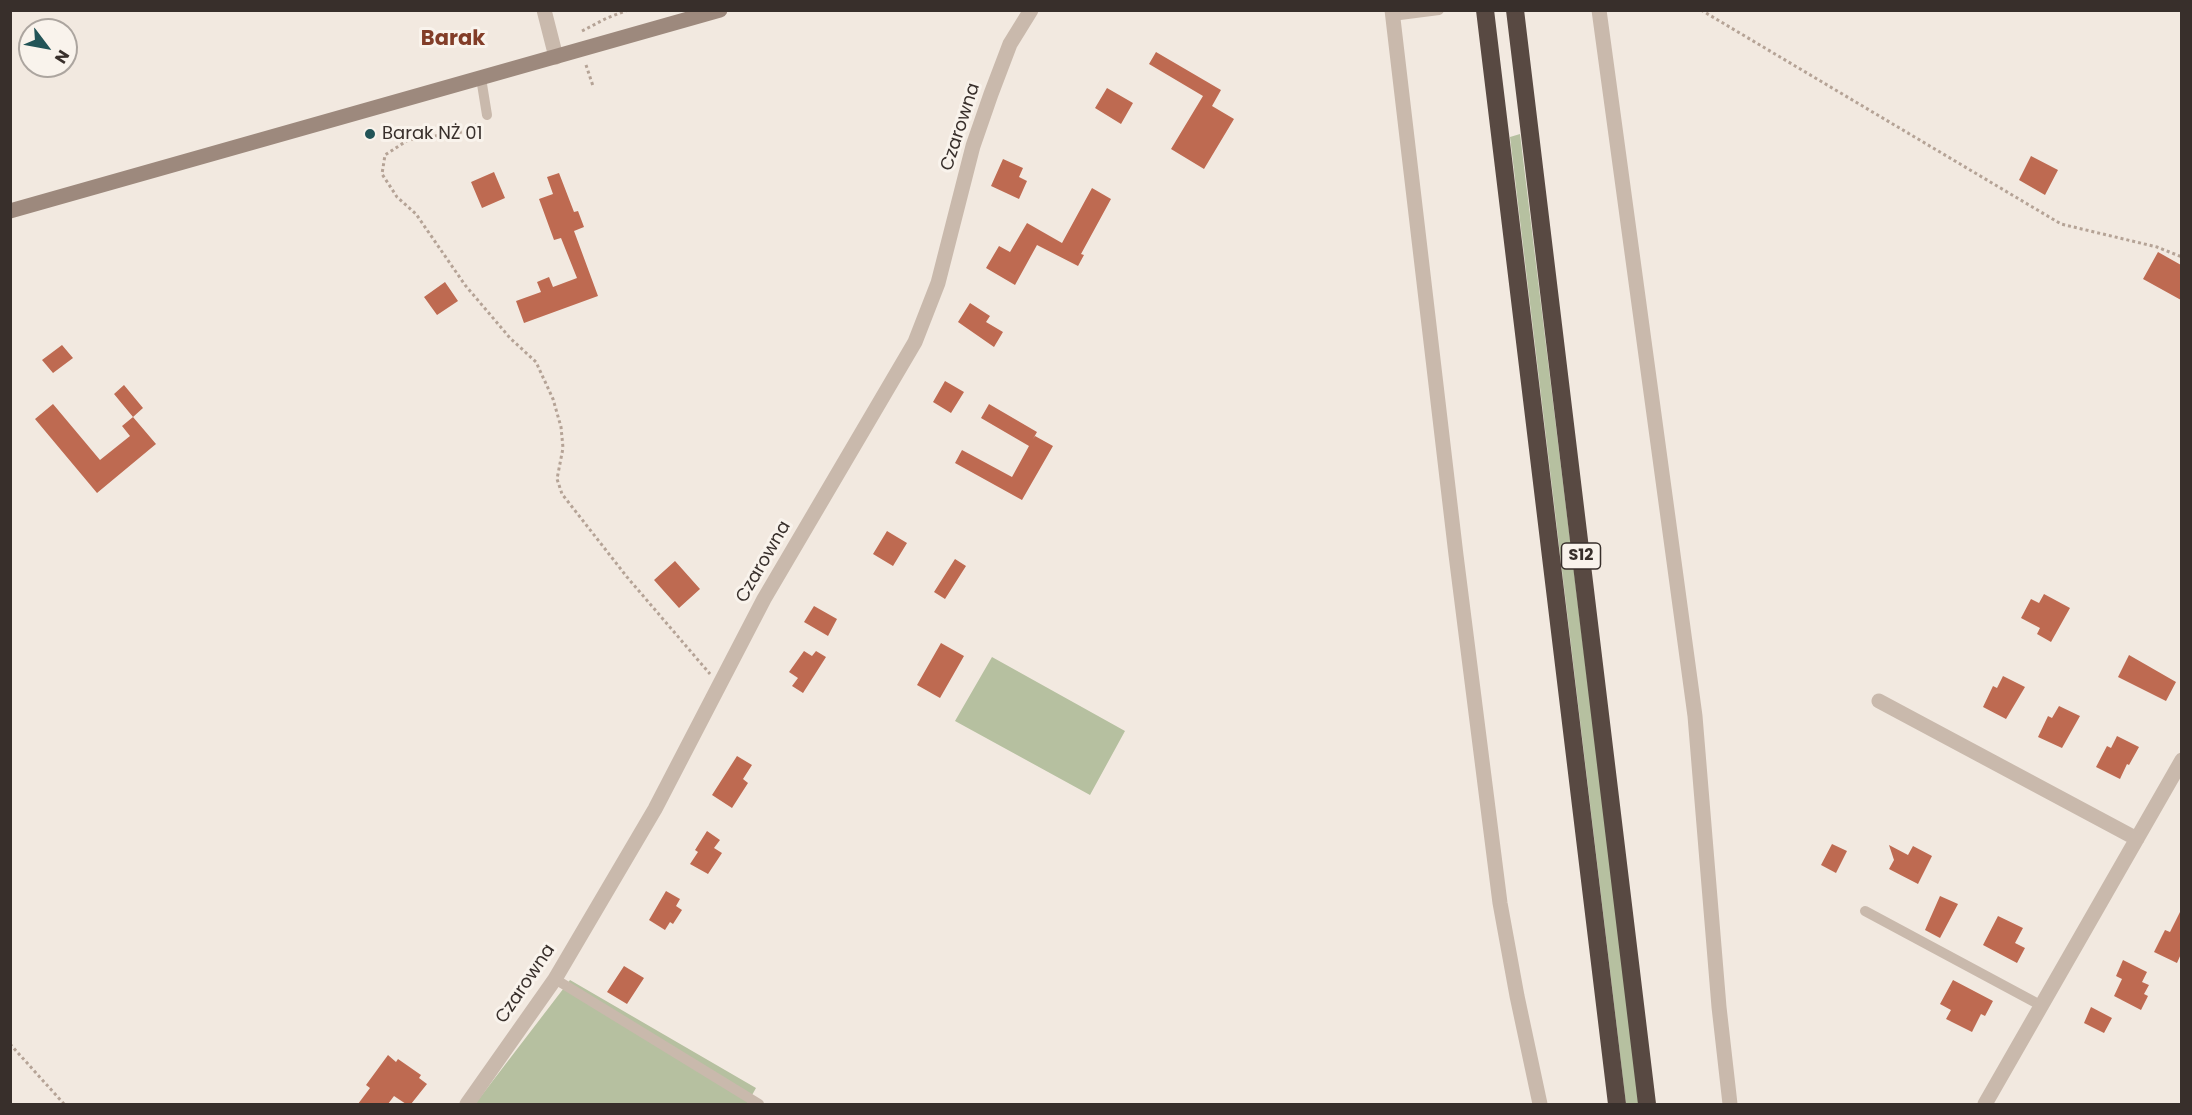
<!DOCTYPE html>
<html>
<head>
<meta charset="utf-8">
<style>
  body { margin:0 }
  #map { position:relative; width:2192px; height:1115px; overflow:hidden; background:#f2e9e0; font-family:Poppins,sans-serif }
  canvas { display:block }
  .frame { position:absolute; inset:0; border:12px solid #382f2b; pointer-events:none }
  .north { position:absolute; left:18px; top:18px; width:60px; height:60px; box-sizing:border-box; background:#f9f3ec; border:2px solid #aca59f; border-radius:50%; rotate:122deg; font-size:16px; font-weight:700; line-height:24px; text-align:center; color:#382f2b }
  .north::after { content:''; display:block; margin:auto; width:21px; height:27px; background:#225457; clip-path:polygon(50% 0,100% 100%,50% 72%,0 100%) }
</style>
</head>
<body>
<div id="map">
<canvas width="2192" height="1115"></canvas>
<div class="frame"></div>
<div class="north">N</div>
</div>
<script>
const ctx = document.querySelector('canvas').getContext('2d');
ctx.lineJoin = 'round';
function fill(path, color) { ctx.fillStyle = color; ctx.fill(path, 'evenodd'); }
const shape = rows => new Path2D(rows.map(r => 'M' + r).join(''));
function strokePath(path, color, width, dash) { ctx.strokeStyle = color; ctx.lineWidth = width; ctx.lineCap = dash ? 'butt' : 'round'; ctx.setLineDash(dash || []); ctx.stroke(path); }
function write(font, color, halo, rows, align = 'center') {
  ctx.font = font + ' Poppins,sans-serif'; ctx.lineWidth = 6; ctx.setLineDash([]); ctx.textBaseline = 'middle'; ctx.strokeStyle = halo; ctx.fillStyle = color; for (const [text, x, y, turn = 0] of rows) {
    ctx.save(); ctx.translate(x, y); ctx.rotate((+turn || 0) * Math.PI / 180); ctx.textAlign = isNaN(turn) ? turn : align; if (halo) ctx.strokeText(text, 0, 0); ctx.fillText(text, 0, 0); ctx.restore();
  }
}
fill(shape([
  [1520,134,1574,572,1640,1104,1626,1104,1510,137],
  [992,657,1125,731,1090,795,955,721],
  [570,980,756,1088,747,1104,475,1104]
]), '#b6c0a0');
fill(shape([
  [1156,52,1221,90,1212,106,1234,119,1204,169,1171,149,1203,96,1149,64],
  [1107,88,1133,103,1121,124,1095,108],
  [2031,156,2058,170,2045,195,2019,180],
  [1003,159,1023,168,1019,177,1027,181,1019,199,991,186],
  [494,172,505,198,482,208,471,182],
  [559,173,574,212,578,211,584,227,574,231,598,296,524,323,516,301,541,292,537,282,549,277,553,287,577,278,561,238,554,240,539,199,553,194,547,177],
  [1092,188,1111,199,1081,254,1084,255,1078,266,1037,245,1015,285,986,268,999,246,1010,252,1027,223,1062,243],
  [2158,252,2181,265,2181,300,2143,279],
  [445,282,458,301,437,315,424,297],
  [970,303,990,316,986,322,1003,332,994,347,958,322],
  [62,345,73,358,53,373,42,360],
  [945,381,964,392,951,413,933,402],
  [124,385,143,408,133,417,114,394],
  [53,404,100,460,130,436,122,426,133,417,156,444,97,493,35,419],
  [989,404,1037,432,1033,439,1035,436,1053,446,1022,500,955,463,962,450,1012,477,1029,446,981,418],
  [887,531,907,543,893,566,873,554],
  [955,559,966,566,945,599,934,592],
  [675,561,700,589,679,608,654,580],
  [2044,594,2070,608,2051,642,2037,634,2040,628,2021,618,2031,599,2039,603],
  [814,606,837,619,828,636,804,622],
  [941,643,964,656,940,698,917,685],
  [804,651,812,656,816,651,826,657,803,693,792,686,798,678,789,672],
  [2129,655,2176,682,2166,701,2118,677],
  [2003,676,2025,687,2006,719,1983,707,1993,686,1997,688],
  [2059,706,2080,716,2062,748,2038,737,2048,716,2052,718],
  [2117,736,2139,747,2129,765,2127,764,2120,779,2096,767,2107,746,2111,748],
  [737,756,752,765,743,779,748,783,732,808,712,795],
  [707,831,720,840,714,848,722,853,708,874,690,864,698,852,695,850],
  [1832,844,1847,851,1836,873,1821,865],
  [1889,845,1908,855,1913,846,1932,856,1918,884,1889,869,1894,860],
  [666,891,680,899,676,906,682,910,673,924,670,922,665,930,649,920],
  [1940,896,1958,904,1940,938,1925,930],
  [2181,910,2181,954,2177,963,2154,952,2165,930,2170,932],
  [1998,916,2023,928,2015,943,2025,948,2017,963,1983,945],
  [2123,960,2147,972,2142,982,2149,985,2144,994,2148,996,2141,1010,2114,996,2122,979,2116,976],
  [624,966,644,978,627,1004,607,992],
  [1953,980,1993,1001,1985,1016,1981,1014,1972,1032,1946,1019,1951,1010,1940,1004],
  [2091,1007,2112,1018,2104,1033,2084,1023],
  [388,1055,396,1062,398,1059,421,1075,419,1078,427,1084,411,1104,406,1104,394,1096,388,1104,358,1104,370,1088,366,1085]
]), '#be6a51');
strokePath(shape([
  [1701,10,2061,224,2157,247,2182,257],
  [582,31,607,18,628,10],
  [586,65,593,86],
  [477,124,469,131,408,140,385,155,382,174,397,197,416,214,465,285,510,338,536,362,553,399,561,427,563,448,557,479,562,494,627,577,710,674],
  [10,1044,64,1104]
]), '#b5a396', 3, [3, 3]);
strokePath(shape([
  [1392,16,1439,10],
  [481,78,487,115],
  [1865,911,2042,1006],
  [555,979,759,1104]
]), '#c9b9ac', 10);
strokePath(shape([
  [544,10,556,57],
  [1392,10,1456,555,1500,903,1517,996,1540,1104],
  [1599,10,1695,716,1719,1007,1730,1104],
  [1879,701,2137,839],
  [467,1104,555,979,655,809,764,599,915,342,938,283,973,146,991,94,1010,44,1031,10],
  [1985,1104,2182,760]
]), '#c9b9ac', 15);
strokePath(shape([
  [10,211,720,10]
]), '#9d897d', 15);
strokePath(shape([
  [1485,10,1617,1104],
  [1515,10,1647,1104]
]), '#584942', 18);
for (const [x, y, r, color] of [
  [370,134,6,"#225457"]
]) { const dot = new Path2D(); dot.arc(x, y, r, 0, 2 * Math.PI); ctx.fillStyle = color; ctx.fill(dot); strokePath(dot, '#f9f3ec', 2); }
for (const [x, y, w] of [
  [1581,556,39]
]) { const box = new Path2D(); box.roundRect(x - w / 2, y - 13, w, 26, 4.5); ctx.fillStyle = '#f9f3ec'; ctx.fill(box); strokePath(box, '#382f2b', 1.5); }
write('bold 16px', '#382f2b', null, [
  ["S12",1581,556]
]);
write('18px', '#382f2b', '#f9f3ec', [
  ["Czarowna",961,127,-72],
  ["Czarowna",764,562,-60],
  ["Czarowna",526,984,-56]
]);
write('18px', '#382f2b', '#f9f3ec', [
  ["Barak NŻ 01",382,134]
], 'left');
write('bold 21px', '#823d28', '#f9f3ec', [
  ["Barak",453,40]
]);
</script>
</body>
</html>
